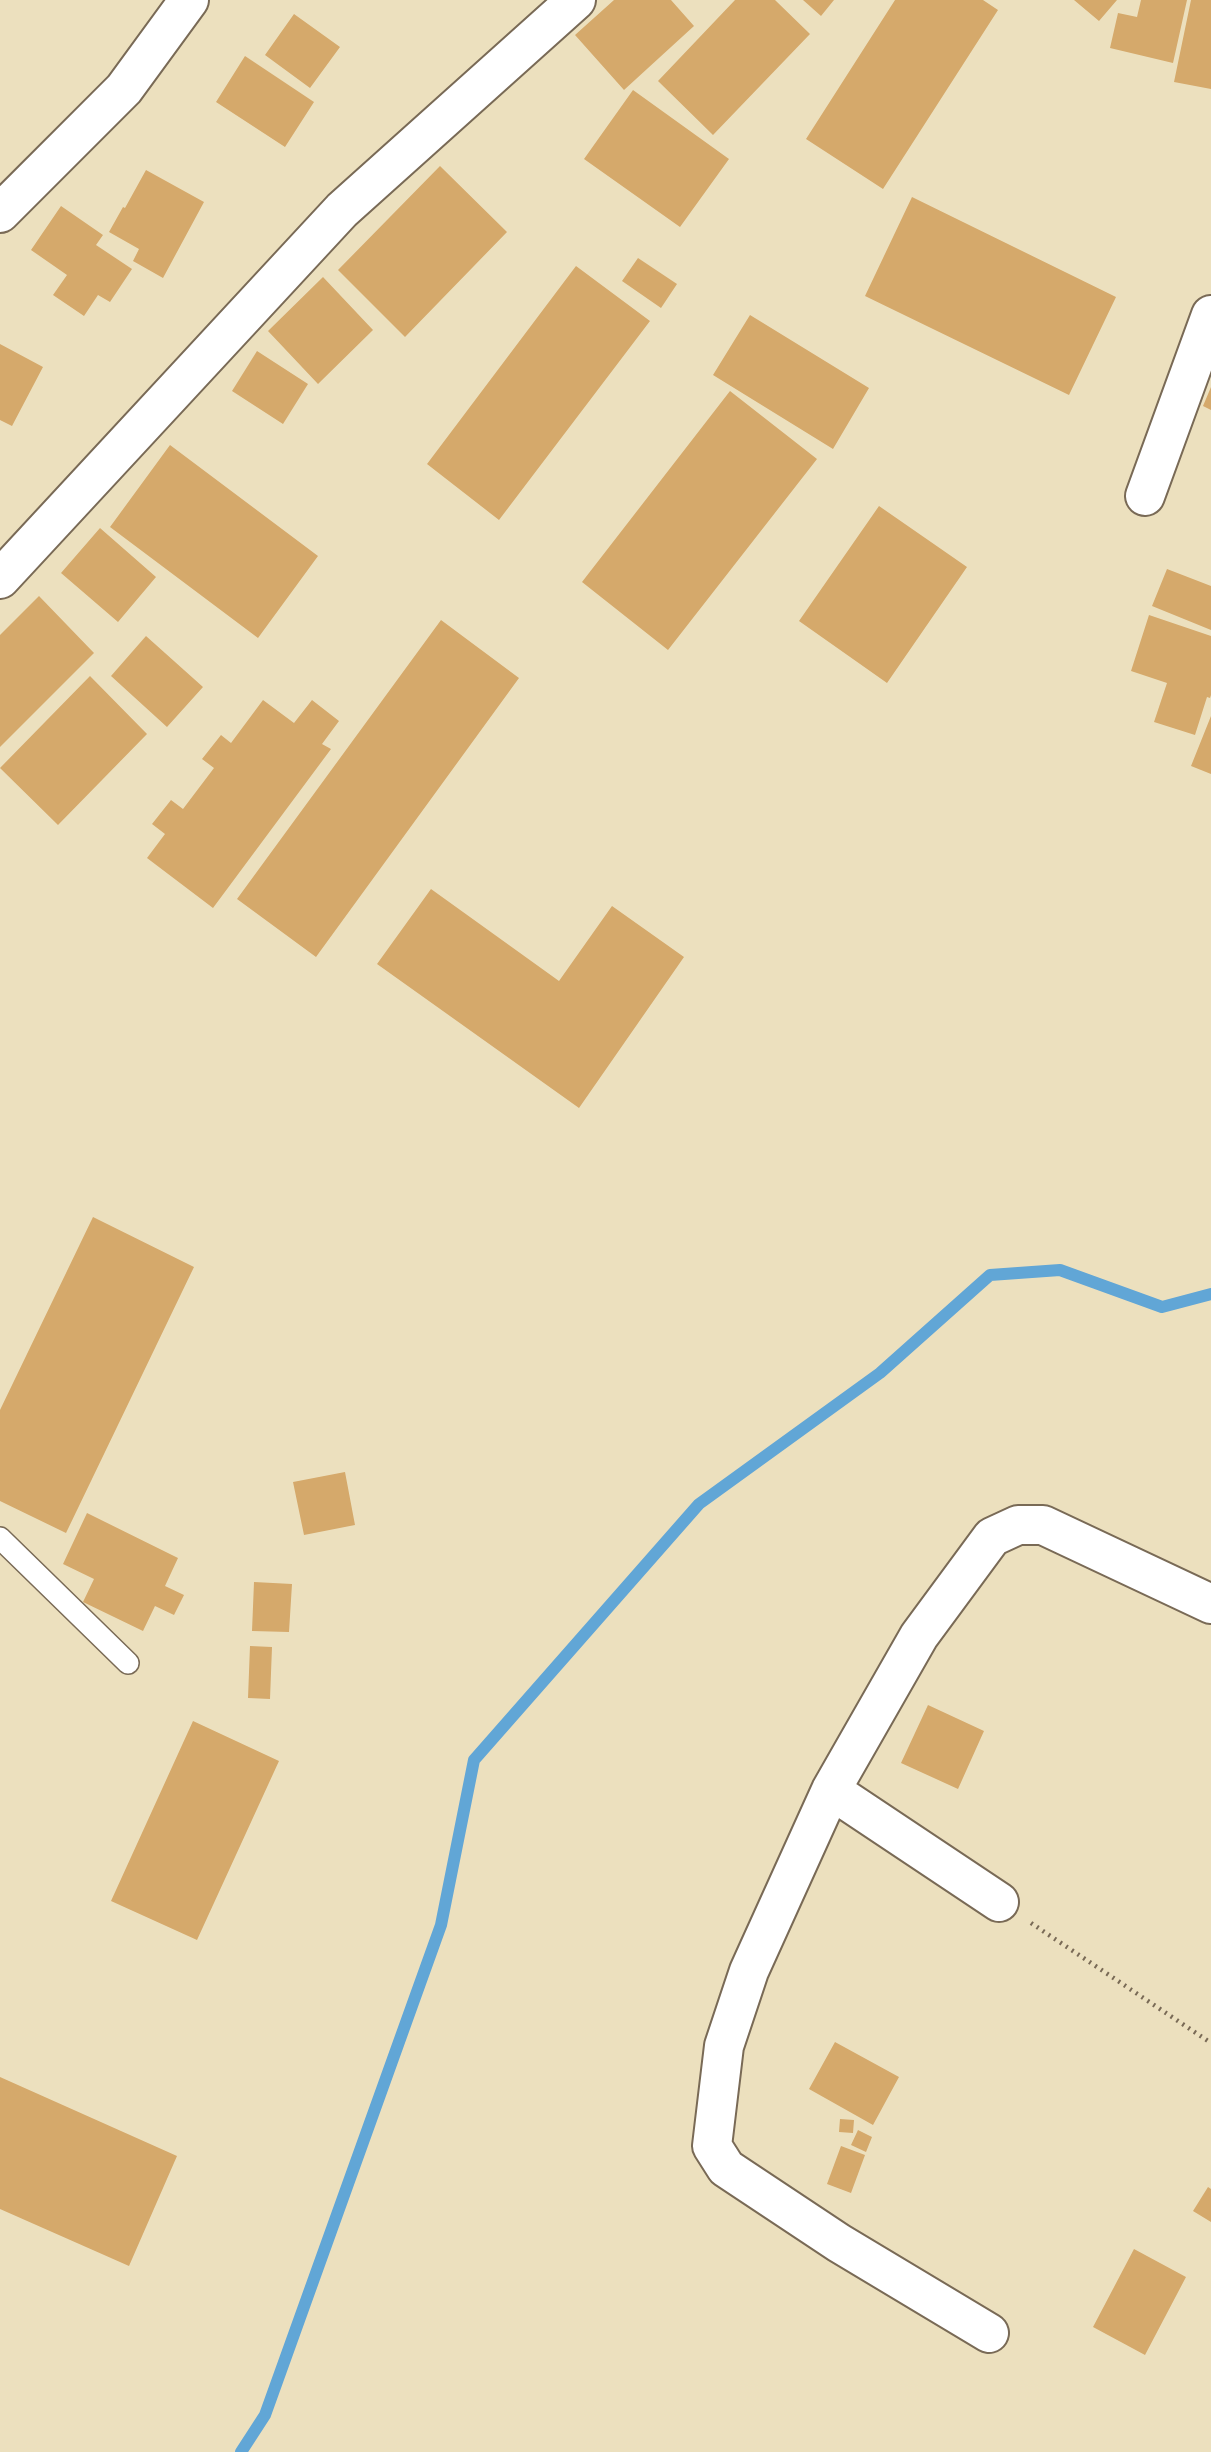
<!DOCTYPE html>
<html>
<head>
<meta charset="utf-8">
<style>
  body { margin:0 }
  canvas { display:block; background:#ece0be }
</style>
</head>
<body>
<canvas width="1211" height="2452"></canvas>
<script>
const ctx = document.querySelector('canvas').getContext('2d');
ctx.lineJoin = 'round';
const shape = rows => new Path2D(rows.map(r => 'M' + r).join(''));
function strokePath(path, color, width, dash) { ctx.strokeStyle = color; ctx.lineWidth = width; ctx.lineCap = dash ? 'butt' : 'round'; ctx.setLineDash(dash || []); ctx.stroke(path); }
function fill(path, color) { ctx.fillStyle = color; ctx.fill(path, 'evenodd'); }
strokePath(shape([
  [241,2452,265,2415,441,1925,474,1760,699,1504,880,1373,990,1275,1060,1270,1162,1307,1211,1294]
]), '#61a6d6', 12);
fill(shape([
  [614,0,671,0,694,26,624,90,575,35],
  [735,0,775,0,810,34,713,135,658,81],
  [803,0,834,0,821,16],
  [895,0,983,0,998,10,883,189,806,139],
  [1074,0,1117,0,1099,21],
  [1141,0,1187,0,1173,63,1110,48,1118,13,1137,17],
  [1191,0,1211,0,1211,89,1174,82],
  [294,14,340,47,310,88,265,55],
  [245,56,314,102,285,147,216,102],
  [633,90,729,159,680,227,584,159],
  [440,166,507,232,405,337,338,270],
  [146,170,204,202,163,278,133,261,139,249,109,232,123,207,125,208],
  [912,197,1116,297,1069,395,865,296],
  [61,206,103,235,96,245,132,269,110,302,98,295,84,316,53,295,67,275,31,250],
  [638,258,677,284,661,308,622,281],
  [576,266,650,321,499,520,427,464],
  [323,277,373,330,318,384,268,331],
  [750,315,869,388,833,449,713,375],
  [0,344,43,367,12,426,0,420],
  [257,351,308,384,283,424,232,391],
  [1211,387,1211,410,1203,406],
  [730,391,817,459,668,650,582,582],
  [170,445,318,556,258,638,110,527],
  [879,506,967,567,887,683,799,621],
  [100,528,156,577,118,622,61,573],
  [1167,569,1211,586,1211,630,1152,606],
  [39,596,94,653,0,747,0,635],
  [1149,615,1211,636,1211,695,1210,698,1207,697,1195,735,1154,722,1167,683,1131,671],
  [441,620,519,678,316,957,237,899],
  [146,636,203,687,167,727,111,676],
  [90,676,147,734,58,825,0,768],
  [263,700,294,723,312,700,339,721,322,744,331,749,213,908,147,858,165,834,152,824,171,800,183,809,214,768,202,759,221,735,231,743],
  [1211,716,1211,774,1191,766],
  [431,889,559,981,612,906,684,957,579,1108,377,964],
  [93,1217,194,1267,66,1533,0,1501,0,1410],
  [345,1472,355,1525,304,1535,293,1482],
  [87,1513,178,1558,165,1586,184,1595,174,1615,155,1606,143,1631,83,1602,94,1579,63,1564],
  [254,1582,292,1584,289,1632,252,1631],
  [250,1646,272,1647,270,1699,248,1698],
  [928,1705,984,1731,958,1789,901,1763],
  [193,1721,279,1761,197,1940,111,1901],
  [835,2042,899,2077,873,2125,809,2089],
  [0,2077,177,2156,129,2266,0,2209],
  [840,2119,854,2120,853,2133,839,2132],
  [858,2130,872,2137,866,2152,851,2145],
  [841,2146,865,2155,851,2193,827,2184],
  [1208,2187,1211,2189,1211,2222,1193,2211],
  [1134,2249,1186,2277,1145,2355,1093,2327]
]), '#d5a96b');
const lane = shape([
  [0,1538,128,1663]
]);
const street = shape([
  [0,213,124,89,189,0],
  [1145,496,1211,315],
  [0,579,342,210,576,0],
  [831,1790,999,1902],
  [989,2333,839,2243,726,2168,712,2146,724,2046,749,1971,831,1790,919,1636,992,1537,1018,1525,1043,1525,1211,1604]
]);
strokePath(lane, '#796a56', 24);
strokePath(street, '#796a56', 42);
strokePath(shape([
  [1031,1923,1211,2043]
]), '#796a56', 4.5, [2, 5]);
strokePath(lane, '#fff', 21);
strokePath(street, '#fff', 38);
</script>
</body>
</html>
